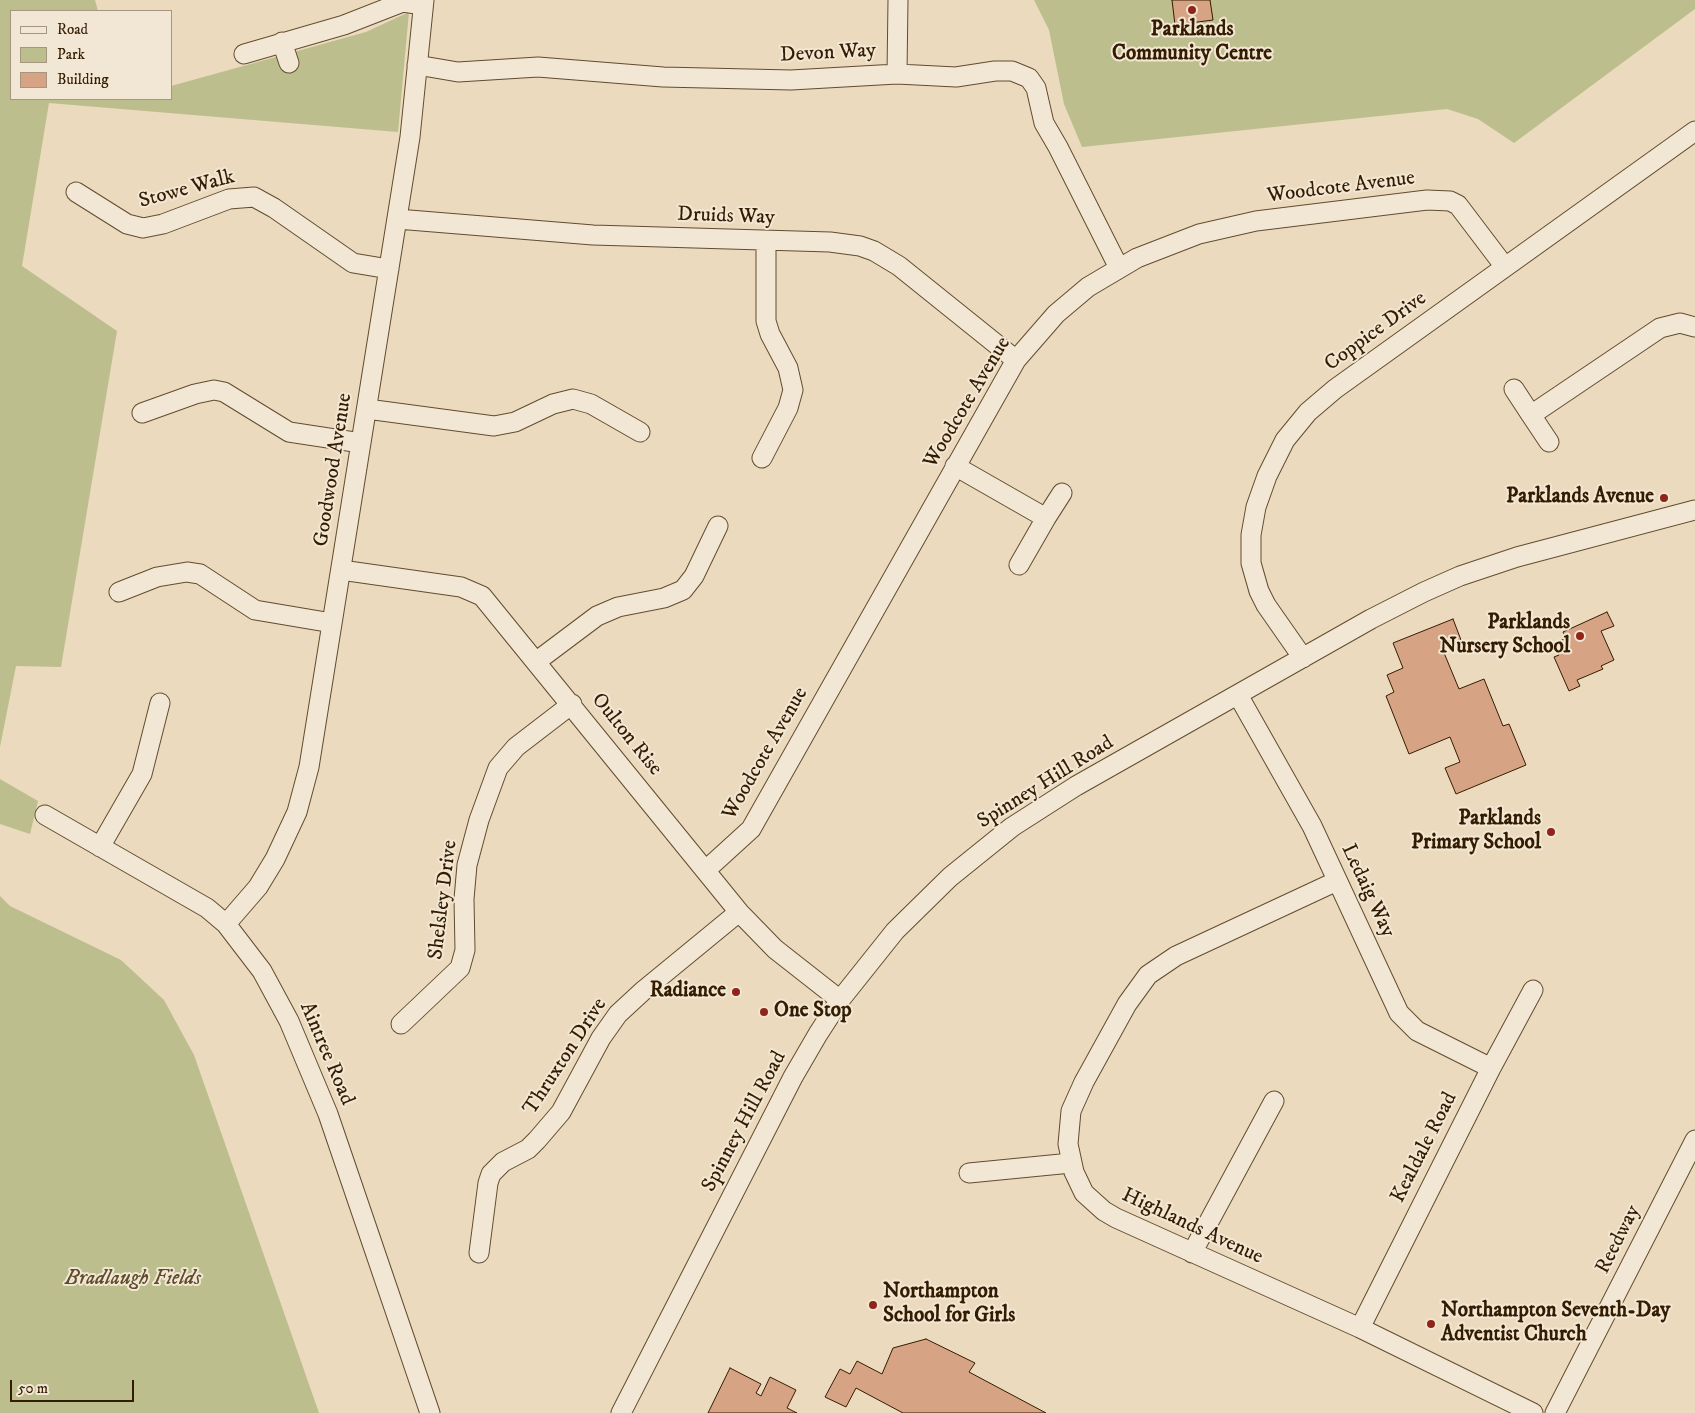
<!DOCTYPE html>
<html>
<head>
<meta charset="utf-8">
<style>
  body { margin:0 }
  #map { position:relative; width:1695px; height:1413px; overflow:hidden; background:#ebdabd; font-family:"IM FELL DW Pica",serif }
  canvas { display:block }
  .legend { position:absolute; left:10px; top:10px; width:162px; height:90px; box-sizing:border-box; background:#f2e7d4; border:1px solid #a6967f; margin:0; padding:6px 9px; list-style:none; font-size:15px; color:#341c00 }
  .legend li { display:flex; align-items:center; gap:10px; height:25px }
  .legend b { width:25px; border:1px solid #a6967f }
  .scale { position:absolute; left:10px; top:1380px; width:124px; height:22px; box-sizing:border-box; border:2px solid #341c00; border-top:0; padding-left:6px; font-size:15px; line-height:18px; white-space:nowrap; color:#341c00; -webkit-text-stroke:4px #f2e7d4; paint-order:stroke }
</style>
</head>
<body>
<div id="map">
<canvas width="1695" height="1413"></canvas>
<ul class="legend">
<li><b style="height:6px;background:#f2e7d4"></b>Road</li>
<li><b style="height:14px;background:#bdbe8d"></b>Park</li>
<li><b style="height:14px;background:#d7a385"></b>Building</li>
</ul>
<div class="scale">50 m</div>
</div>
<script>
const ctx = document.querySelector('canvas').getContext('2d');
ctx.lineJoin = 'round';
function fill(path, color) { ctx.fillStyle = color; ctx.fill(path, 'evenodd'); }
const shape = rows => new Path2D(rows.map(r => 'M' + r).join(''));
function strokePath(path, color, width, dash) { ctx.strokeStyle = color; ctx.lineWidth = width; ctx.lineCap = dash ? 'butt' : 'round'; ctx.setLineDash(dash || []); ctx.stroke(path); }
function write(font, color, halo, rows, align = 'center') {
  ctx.font = font + ' "IM FELL DW Pica",serif'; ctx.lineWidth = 4; ctx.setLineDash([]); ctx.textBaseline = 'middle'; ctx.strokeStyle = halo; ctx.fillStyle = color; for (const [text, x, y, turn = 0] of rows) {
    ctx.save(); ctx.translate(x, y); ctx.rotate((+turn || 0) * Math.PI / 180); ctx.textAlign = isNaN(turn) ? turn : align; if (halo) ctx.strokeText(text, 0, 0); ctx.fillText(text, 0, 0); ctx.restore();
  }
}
fill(shape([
  [0,0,95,0,98,11,11,11,11,99,171,99,171,86,366,32,409,12,398,132,49,103,22,266,117,331,61,667,16,666,0,747],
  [1034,0,1695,0,1695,9,1514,143,1478,119,1447,109,1082,147,1064,104,1049,30],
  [0,779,38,801,30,834,0,824],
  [0,896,10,906,121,960,164,1000,194,1055,319,1413,0,1413]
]), '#bdbe8d');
const building = shape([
  [1172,0,1210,0,1213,20,1175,25,1172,0],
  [1607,612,1614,626,1601,631,1614,660,1601,666,1603,669,1577,680,1580,686,1569,691,1554,657,1559,655,1554,644,1566,638,1563,632,1607,612],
  [1453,619,1461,640,1442,648,1459,689,1484,679,1503,726,1509,724,1526,765,1456,794,1445,768,1460,762,1450,737,1409,754,1386,696,1394,692,1387,675,1403,668,1393,643,1453,619],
  [926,1339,975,1363,969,1372,1046,1413,903,1413,856,1388,846,1407,825,1397,840,1369,850,1374,857,1361,882,1374,893,1348,926,1339],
  [730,1368,761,1384,756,1393,761,1396,770,1377,796,1390,787,1408,797,1413,708,1413,730,1368]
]);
fill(building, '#d7a385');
strokePath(building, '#341c00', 1);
const minor = shape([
  [282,42,289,63],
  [244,54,344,25,403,2,423,5],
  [417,65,458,72,538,67,663,77,791,80,897,74,956,77,995,71,1012,71,1029,78,1036,88,1044,123,1058,147,1119,268],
  [897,74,898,0],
  [76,192,127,224,143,228,163,224,229,199,254,197,274,208,353,263,389,269],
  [397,219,593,235,830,242,860,246,874,251,899,266,1016,360],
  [1514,389,1531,415,1660,328,1680,323,1695,327],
  [367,409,494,426,515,422,553,404,573,399,591,404,640,432],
  [142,413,195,394,214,390,224,392,289,432,361,443],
  [1531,415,1549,442],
  [762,458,788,408,793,390,788,368,770,334,766,321,766,241],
  [955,466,1046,518,1062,493],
  [1019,565,1046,518],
  [341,570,461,587,482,596,739,912,775,949,840,1000],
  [119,592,157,577,187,572,200,574,255,610,332,623],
  [1303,658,1266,605,1259,591,1251,563,1251,535,1256,507,1267,476,1285,440,1308,412,1335,389,1695,131],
  [537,661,597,616,618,607,664,598,683,590,694,576,718,526],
  [1238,695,1312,826,1399,1013,1417,1031,1491,1068],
  [45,815,207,908,226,924,262,971,289,1021,328,1114,430,1413],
  [100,847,142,774,160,703],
  [706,870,751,829,1016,360,1056,314,1088,287,1137,258,1199,234,1256,221,1427,200,1450,201,1458,205,1505,267],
  [1337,881,1176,956,1148,975,1127,1004,1084,1082,1071,1111,1068,1144,1074,1172,1084,1193,1104,1211,1116,1218,1360,1328,1533,1413],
  [226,924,258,887,275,859,297,812,309,767,410,137,424,0],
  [401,1024,460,968,465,950,464,899,467,865,479,820,498,768,516,747,572,704],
  [969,1173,1071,1163],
  [479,1253,488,1183,491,1174,503,1162,528,1149,537,1140,561,1112,601,1038,618,1014,644,990,739,912],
  [1192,1253,1274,1101],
  [1360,1328,1491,1068,1533,990],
  [621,1413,793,1077,818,1034,840,1000,895,931,950,877,1012,827,1076,786,1371,619,1424,592,1460,576,1517,557,1695,510],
  [1555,1413,1695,1140]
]);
strokePath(minor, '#624c2f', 21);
strokePath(minor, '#f2e7d4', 19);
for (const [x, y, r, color] of [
  [1192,10,5,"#8f2418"],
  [1664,498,5,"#8f2418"],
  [1580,636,5,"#8f2418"],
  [1551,832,5,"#8f2418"],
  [736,992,5,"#8f2418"],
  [764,1012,5,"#8f2418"],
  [873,1305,5,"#8f2418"],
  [1431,1324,5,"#8f2418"]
]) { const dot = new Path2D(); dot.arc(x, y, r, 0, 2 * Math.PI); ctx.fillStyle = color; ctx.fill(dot); strokePath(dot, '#f2e7d4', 2); }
write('bold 21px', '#341c00', '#f2e7d4', [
  ["Parklands",1192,31,"center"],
  ["Community Centre",1192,55,"center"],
  ["Parklands Avenue",1654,498],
  ["Parklands",1570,624],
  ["Nursery School",1570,648],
  ["Parklands",1541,820],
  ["Primary School",1541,844],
  ["Radiance",726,992],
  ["One Stop",774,1012,"left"],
  ["Northampton",883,1293,"left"],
  ["School for Girls",883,1317,"left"],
  ["Northampton Seventh-Day",1441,1312,"left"],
  ["Adventist Church",1441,1336,"left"]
], 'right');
write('21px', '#341c00', '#f2e7d4', [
  ["Devon Way",828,54,-3],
  ["Woodcote Avenue",1341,188,-7],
  ["Stowe Walk",187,190,-15],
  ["Druids Way",726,217,2],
  ["Coppice Drive",1376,332,-36],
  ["Woodcote Avenue",968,403,-59],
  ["Goodwood Avenue",334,470,-81],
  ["Oulton Rise",626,735,51],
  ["Woodcote Avenue",766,754,-60],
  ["Spinney Hill Road",1046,783,-32],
  ["Ledaig Way",1367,891,65],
  ["Shelsley Drive",444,900,-83],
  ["Aintree Road",326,1054,67],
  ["Thruxton Drive",566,1057,-57],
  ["Spinney Hill Road",745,1122,-62],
  ["Kealdale Road",1425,1148,-63],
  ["Highlands Avenue",1192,1227,25],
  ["Reedway",1619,1240,-63]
]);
write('italic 21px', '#5d4d2a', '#f2e7d4', [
  ["Bradlaugh Fields",133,1280]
]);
</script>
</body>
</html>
